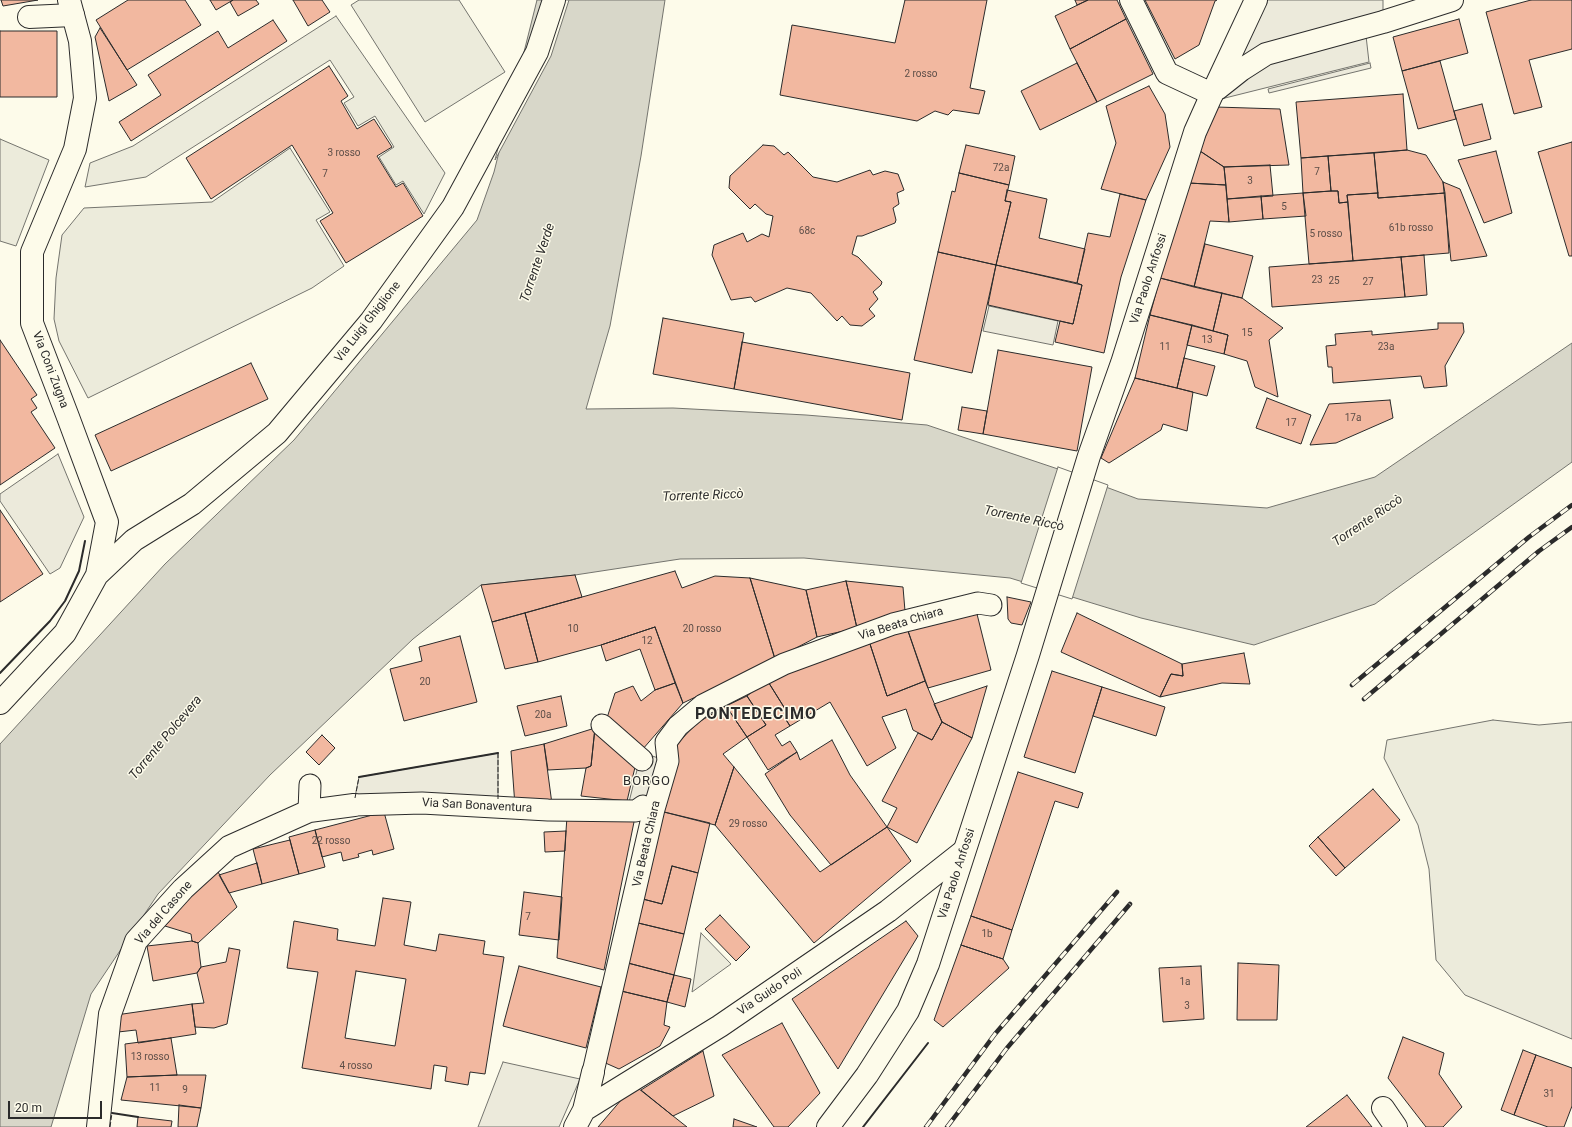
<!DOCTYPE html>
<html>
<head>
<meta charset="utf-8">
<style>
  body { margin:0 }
  #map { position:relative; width:1572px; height:1127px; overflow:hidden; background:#fdfbea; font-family:Roboto,sans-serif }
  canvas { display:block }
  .scale { position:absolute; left:8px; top:1101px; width:94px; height:18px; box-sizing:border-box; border:2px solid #2b2b2b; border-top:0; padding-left:5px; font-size:12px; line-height:14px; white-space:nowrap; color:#2b2b2b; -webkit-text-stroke:3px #fdfbea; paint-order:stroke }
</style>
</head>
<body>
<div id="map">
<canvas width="1572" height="1127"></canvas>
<div class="scale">20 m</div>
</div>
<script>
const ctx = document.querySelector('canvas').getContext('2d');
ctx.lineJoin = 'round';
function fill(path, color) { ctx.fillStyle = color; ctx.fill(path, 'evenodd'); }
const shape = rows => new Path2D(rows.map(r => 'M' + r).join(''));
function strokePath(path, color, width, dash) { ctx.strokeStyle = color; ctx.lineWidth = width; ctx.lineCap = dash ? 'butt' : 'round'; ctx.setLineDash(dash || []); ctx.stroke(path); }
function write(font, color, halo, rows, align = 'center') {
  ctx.font = font + ' Roboto,sans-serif'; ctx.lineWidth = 3; ctx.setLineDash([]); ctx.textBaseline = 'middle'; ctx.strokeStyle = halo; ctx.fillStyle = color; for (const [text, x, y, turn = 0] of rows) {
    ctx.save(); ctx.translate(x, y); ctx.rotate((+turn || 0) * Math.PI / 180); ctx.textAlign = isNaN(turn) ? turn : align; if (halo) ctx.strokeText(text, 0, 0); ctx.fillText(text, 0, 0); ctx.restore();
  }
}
const green = shape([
  [359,0,459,0,505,72,425,122,351,5,359,0],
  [336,16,445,173,424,214,403,181,396,185,379,157,394,147,375,116,358,126,344,103,354,97,330,60,146,177,85,187,90,163,133,146,336,16],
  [0,139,49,160,16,246,0,241,0,139],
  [290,148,330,212,316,220,344,266,312,288,88,398,59,341,54,319,56,278,62,235,84,208,212,202,290,148],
  [1493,720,1539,725,1572,722,1572,1039,1465,995,1436,960,1429,869,1418,825,1384,758,1387,740,1493,720],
  [701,933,731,964,692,992,701,933]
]);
fill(green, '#ecebdb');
strokePath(green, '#74746e', 1);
const parking = shape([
  [1256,0,1383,0,1383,22,1365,27,1369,62,1209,102,1256,0],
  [1370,63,1371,68,1269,93,1268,89,1370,63],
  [989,306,1058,321,1053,345,983,331,989,306],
  [58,454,84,517,60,568,50,574,0,501,0,494,58,454],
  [498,753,498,799,354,802,359,777,498,753],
  [649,755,668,761,654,809,629,802,639,762,649,755],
  [503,1062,580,1079,559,1127,478,1127,503,1062]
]);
fill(parking, '#eceadb');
strokePath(parking, '#74746e', 1);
const water = shape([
  [537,0,665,0,641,156,610,326,586,409,673,408,806,415,927,425,1055,468,1138,499,1267,508,1375,477,1572,343,1572,462,1375,604,1254,645,1141,618,1010,578,804,558,680,559,575,575,481,585,413,639,270,775,158,894,91,994,51,1127,0,1127,0,744,165,564,294,440,477,220,494,172,537,0]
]);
fill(water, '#d8d7c9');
strokePath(water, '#74746e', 1);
const pier = shape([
  [551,0,569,0,551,56,495,160,512,92,551,0],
  [1058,467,1108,485,1072,599,1021,583,1058,467]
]);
fill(pier, '#fdfbea');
strokePath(pier, '#74746e', 1);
const building = shape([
  [1,0,38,0,3,6,1,0],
  [128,0,185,0,201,25,127,70,96,20,128,0],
  [210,0,233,0,216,10,210,0],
  [233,0,256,0,259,4,238,16,230,2,233,0],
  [293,0,322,0,330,12,308,26,293,0],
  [905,0,987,0,970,88,985,91,979,114,953,110,948,115,935,111,917,121,780,95,792,25,895,43,905,0],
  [1075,0,1088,0,1077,5,1075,0],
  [1088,0,1117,0,1126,19,1070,49,1055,16,1088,0],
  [1145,0,1217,0,1215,1,1199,45,1175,59,1145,0],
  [1531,0,1572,0,1572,49,1529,60,1542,107,1514,114,1486,12,1531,0],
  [1126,19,1153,74,1097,102,1070,49,1126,19],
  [1459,19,1468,53,1402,71,1393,37,1459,19],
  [273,20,287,41,131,141,119,122,161,95,148,75,218,31,228,48,273,20],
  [100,28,137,85,109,101,95,37,100,28],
  [0,31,57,31,57,97,0,97,0,31],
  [1440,61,1456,119,1418,129,1402,71,1440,61],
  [1077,63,1097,102,1040,130,1021,91,1077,63],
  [329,66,348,96,341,101,357,129,374,119,392,147,377,156,396,187,403,183,423,216,346,263,320,221,333,213,292,145,211,199,186,158,329,66],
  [1149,86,1165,114,1170,147,1146,200,1101,189,1116,143,1106,106,1149,86],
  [1403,94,1407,150,1301,158,1296,102,1403,94],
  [1482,104,1491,139,1464,146,1454,111,1482,104],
  [1216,107,1280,109,1289,165,1224,167,1200,151,1216,107],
  [1572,142,1572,256,1569,256,1538,152,1572,142],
  [763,145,774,146,784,155,788,152,813,177,837,182,870,170,873,175,885,171,898,174,904,190,897,193,899,204,893,208,896,220,895,223,862,236,857,236,852,254,858,257,882,282,881,285,873,292,878,299,869,309,875,316,862,326,850,325,842,316,837,321,811,293,787,288,755,302,751,297,731,300,712,255,714,245,743,233,747,242,762,234,769,237,773,216,766,214,755,204,750,209,729,188,730,176,763,145],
  [966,145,1015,156,1009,185,959,173,966,145],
  [1407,150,1426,155,1443,182,1445,193,1378,198,1374,153,1407,150],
  [1200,151,1224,167,1226,185,1188,183,1200,151],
  [1496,151,1512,213,1484,223,1458,160,1496,151],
  [1374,153,1378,193,1347,195,1348,202,1339,203,1338,191,1331,191,1328,156,1374,153],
  [1328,156,1331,191,1303,193,1301,158,1328,156],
  [1270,165,1273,196,1227,199,1224,167,1270,165],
  [959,173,1009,185,1005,201,1011,202,996,265,938,252,952,191,955,192,959,173],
  [1443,182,1460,189,1487,256,1451,261,1443,182],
  [1188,183,1226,185,1229,222,1210,221,1194,287,1160,278,1188,183],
  [1007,190,1047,199,1039,238,1085,249,1077,283,996,265,1011,202,1005,201,1007,190],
  [1331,191,1338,191,1339,203,1348,202,1353,261,1309,264,1303,193,1331,191],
  [1303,193,1306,216,1263,219,1261,196,1303,193],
  [1378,193,1378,198,1445,193,1449,253,1353,261,1347,195,1378,193],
  [1120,194,1146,200,1121,277,1104,353,1055,342,1060,321,1073,324,1082,285,1077,283,1088,233,1110,237,1120,194],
  [1261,196,1263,219,1229,222,1227,199,1261,196],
  [1205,244,1253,256,1242,298,1194,287,1205,244],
  [938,252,996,265,972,373,914,360,938,252],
  [1424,255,1427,295,1405,297,1401,257,1424,255],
  [1401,257,1405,297,1272,307,1269,267,1401,257],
  [996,265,1082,285,1073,324,988,305,996,265],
  [1160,278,1222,293,1213,331,1150,315,1160,278],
  [1222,293,1242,298,1283,328,1269,340,1278,397,1255,387,1247,361,1224,354,1228,335,1213,331,1222,293],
  [1150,315,1192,325,1177,388,1135,378,1150,315],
  [663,318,744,333,734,389,653,374,663,318],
  [1438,323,1463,323,1464,332,1445,366,1447,386,1424,388,1421,376,1333,383,1332,367,1328,367,1326,346,1336,345,1335,334,1372,331,1372,335,1438,329,1438,323],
  [1192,325,1228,335,1224,354,1187,345,1192,325],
  [0,340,37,395,31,399,37,408,31,412,55,448,0,485,0,340],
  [742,342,910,373,902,420,734,389,742,342],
  [998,350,1092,367,1077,451,983,434,998,350],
  [1184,358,1215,366,1207,396,1177,388,1184,358],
  [251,363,268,399,111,471,95,435,251,363],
  [1135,378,1193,392,1187,431,1163,424,1161,430,1109,463,1101,458,1135,378],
  [1267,398,1311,415,1301,444,1256,428,1267,398],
  [1390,400,1393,418,1336,443,1310,445,1329,404,1390,400],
  [962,407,987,411,983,434,958,430,962,407],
  [0,510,43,574,0,602,0,510],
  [675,571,682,588,715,576,750,578,775,659,683,703,655,627,601,645,538,662,525,613,675,571],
  [575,575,582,597,492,622,481,585,575,575],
  [750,578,806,590,817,637,775,659,750,578],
  [846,581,857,628,817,637,806,590,846,581],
  [846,581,903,587,905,611,857,628,846,581],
  [1007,597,1031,602,1022,625,1011,623,1008,619,1007,597],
  [976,610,991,670,928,688,907,628,976,610],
  [525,613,538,662,505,669,492,622,525,613],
  [1077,613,1182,664,1183,676,1171,674,1160,697,1061,652,1077,613],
  [655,627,675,683,655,690,640,649,606,661,601,645,655,627],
  [907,628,925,681,887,696,869,641,907,628],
  [460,636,477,702,404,721,390,669,422,661,419,647,460,636],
  [869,641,887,696,925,681,942,722,932,740,913,730,906,709,882,717,896,748,867,766,830,702,790,726,783,715,787,712,767,680,869,641],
  [1244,653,1250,684,1222,683,1160,697,1171,674,1183,676,1182,664,1244,653],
  [1052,671,1102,687,1075,773,1024,757,1052,671],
  [767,680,787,712,783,715,790,726,775,735,782,746,790,741,797,752,768,770,747,737,766,725,747,696,767,680],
  [675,683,683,703,642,750,606,721,615,693,633,686,641,701,655,690,675,683],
  [987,686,972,738,942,722,934,704,987,686],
  [1102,687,1165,707,1156,736,1093,716,1102,687],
  [561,696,567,726,525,736,517,706,561,696],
  [747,696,766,725,747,737,726,706,747,696],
  [726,706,747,737,723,754,734,767,715,825,660,811,676,745,697,723,726,706],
  [942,722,972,738,917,843,887,827,897,808,882,801,918,733,932,740,942,722],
  [595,728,591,766,586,768,548,770,544,744,595,728],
  [595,728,636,763,627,801,581,796,586,768,591,766,595,728],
  [322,735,335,748,319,765,306,752,322,735],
  [832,740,850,775,887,827,831,865,790,815,765,774,797,752,800,760,832,740],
  [544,744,552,804,515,806,511,751,544,744],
  [734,767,820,872,887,827,911,861,814,943,715,825,734,767],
  [1018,772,1083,793,1078,808,1055,801,1012,930,971,916,1018,772],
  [1373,789,1400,820,1345,868,1318,837,1373,789],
  [660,811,710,823,698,873,672,866,662,904,639,898,660,811],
  [384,812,394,849,373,855,372,850,358,854,359,857,343,861,341,852,322,857,315,830,384,812],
  [567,817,635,817,604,970,557,958,567,817],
  [315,830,325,867,299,874,289,837,315,830],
  [566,831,565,851,545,852,544,832,566,831],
  [1318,837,1345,868,1336,876,1309,846,1318,837],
  [290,840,299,874,262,884,253,849,290,840],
  [257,863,262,884,229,893,219,875,257,863],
  [672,866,698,873,684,934,634,922,639,898,662,904,672,866],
  [217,870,237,907,198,943,192,941,191,934,165,926,193,894,217,870],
  [524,892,562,897,559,940,519,935,524,892],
  [383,898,411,902,404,945,436,951,439,934,485,941,483,954,504,957,485,1074,470,1072,468,1085,445,1081,447,1067,434,1065,431,1089,302,1068,318,972,287,968,294,921,338,929,337,940,375,946,383,898],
  [356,971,406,979,395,1046,345,1038,356,971],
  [720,915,750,947,736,961,705,929,720,915],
  [971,916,1012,930,1003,959,961,945,971,916],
  [906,921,918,936,838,1069,792,999,906,921],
  [634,922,684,934,674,975,624,962,634,922],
  [192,941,198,943,201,967,197,973,153,981,147,946,192,941],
  [961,945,1003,959,1009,968,943,1027,934,1020,961,945],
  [229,948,240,950,227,1024,214,1028,195,1027,192,1004,204,1003,197,973,201,967,226,962,229,948],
  [624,962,674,975,667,1002,617,990,624,962],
  [1238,963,1279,965,1277,1020,1237,1020,1238,963],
  [519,966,601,987,586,1048,503,1026,519,966],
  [1201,966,1204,1019,1163,1022,1159,968,1201,966],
  [674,975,691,979,685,1007,667,1002,674,975],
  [617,990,667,1002,664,1025,670,1027,660,1046,619,1069,601,1061,617,990],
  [192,1004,196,1034,138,1043,136,1030,118,1032,116,1015,192,1004],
  [782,1023,820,1093,788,1127,774,1127,722,1055,782,1023],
  [1403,1037,1444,1053,1439,1074,1462,1107,1443,1127,1426,1127,1388,1078,1403,1037],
  [171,1038,177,1075,127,1077,125,1044,171,1038],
  [1523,1050,1536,1055,1514,1115,1501,1110,1523,1050],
  [703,1051,714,1096,673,1116,641,1090,703,1051],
  [1536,1055,1572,1068,1572,1106,1564,1127,1548,1127,1514,1115,1536,1055],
  [177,1075,206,1075,201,1108,121,1100,127,1077,177,1075],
  [634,1085,687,1127,598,1127,634,1085],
  [1347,1095,1372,1127,1306,1127,1347,1095],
  [179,1105,201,1108,197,1127,178,1127,179,1105],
  [138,1117,172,1121,171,1127,137,1127,138,1117],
  [734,1119,757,1127,733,1127,734,1119]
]);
fill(building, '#f2b8a0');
strokePath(building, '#2b2b2b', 1);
const pedestrian = shape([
  [602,725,642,760],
  [354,805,422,803,548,810,636,811,643,806],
  [309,811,310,785],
  [593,1072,654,809,668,761,666,742,678,726,703,705,784,664,893,624,978,603,991,605]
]);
const minor = shape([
  [1131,0,1167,73,1212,94],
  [29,17,73,15],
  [1383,1108,1396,1127],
  [584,1110,593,1072],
  [98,1127,110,1014,136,941,183,889,229,847,309,811,354,805],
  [575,1127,584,1110,720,1026,888,911,964,851]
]);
const tertiary = shape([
  [69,0,80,41,85,98,75,149,32,252,32,323,68,417,107,522,97,575],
  [0,703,65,633,97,575,134,540,192,504,277,433,371,321,453,207,537,52,554,0]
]);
const primary = shape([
  [1217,89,1241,70,1266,54,1383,22,1452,0],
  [828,1127,867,1075,908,1011,928,964,1028,655,1089,456,1122,363,1195,132,1212,94,1256,0]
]);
strokePath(pedestrian, '#2b2b2b', 23);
strokePath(minor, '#2b2b2b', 24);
strokePath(tertiary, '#2b2b2b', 24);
strokePath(primary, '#2b2b2b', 24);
strokePath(pedestrian, '#fdfbea', 21);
strokePath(minor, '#fdfbea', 22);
strokePath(tertiary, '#fdfbea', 22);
strokePath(primary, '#fdfbea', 22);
const rail = shape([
  [1352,685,1529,537,1572,505],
  [1364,699,1539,551,1572,527],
  [926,1127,995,1034,1117,892],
  [947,1127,1007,1048,1130,904]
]);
strokePath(rail, '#2b2b2b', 4.5);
strokePath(rail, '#fdfbea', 3, [9]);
strokePath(shape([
  [498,753,498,799],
  [355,798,359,777],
  [110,1127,112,1113]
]), '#2b2b2b', 1, [5, 2]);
strokePath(shape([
  [0,673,50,621,65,601,79,571,85,541],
  [359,777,498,753],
  [112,1113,138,1117],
  [863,1127,928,1043]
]), '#2b2b2b', 2);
write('10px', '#5d4e48', null, [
  ["2 rosso",921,74],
  ["3 rosso",344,153],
  ["72a",1001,168],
  ["7",1317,172],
  ["7",325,174],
  ["3",1250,181],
  ["5",1284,207],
  ["61b rosso",1411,228],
  ["68c",807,231],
  ["5 rosso",1326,234],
  ["23",1317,280],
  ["25",1334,281],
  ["27",1368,282],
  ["15",1247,333],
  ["13",1207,340],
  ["11",1165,347],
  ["23a",1386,347],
  ["17a",1353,418],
  ["17",1291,423],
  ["10",573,629],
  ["20 rosso",702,629],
  ["12",647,641],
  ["20",425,682],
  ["20a",543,715],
  ["29 rosso",748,824],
  ["22 rosso",331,841],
  ["7",528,917],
  ["1b",987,934],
  ["1a",1185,982],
  ["3",1187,1006],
  ["13 rosso",150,1057],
  ["4 rosso",356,1066],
  ["11",155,1088],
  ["9",185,1090],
  ["31",1549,1094]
]);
write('12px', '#2b2b2b', '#fdfbea', [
  ["Via Paolo Anfossi",1149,279,-72],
  ["Via Luigi Ghiglione",368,322,-52],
  ["Via Coni Zugna",50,370,69],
  ["Via Beata Chiara",901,624,-17],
  ["Via San Bonaventura",477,806,3],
  ["Via Beata Chiara",647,844,-77],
  ["Via Paolo Anfossi",957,874,-72],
  ["Via del Casone",164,913,-49],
  ["Via Guido Poli",770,992,-34]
]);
write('italic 13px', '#2b2b2b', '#fdfbea', [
  ["Torrente Verde",538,263,-71],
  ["Torrente Riccò",703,496,-2],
  ["Torrente Riccò",1024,519,12],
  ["Torrente Riccò",1368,521,-34],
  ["Torrente Polcevera",166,738,-50]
]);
ctx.letterSpacing = '1px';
write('13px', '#2b2b2b', '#fdfbea', [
  ["BORGO",647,782]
]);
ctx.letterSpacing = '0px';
ctx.letterSpacing = '1px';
write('bold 16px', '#2b2b2b', '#fdfbea', [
  ["PONTEDECIMO",756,715]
]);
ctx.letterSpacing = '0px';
</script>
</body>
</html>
